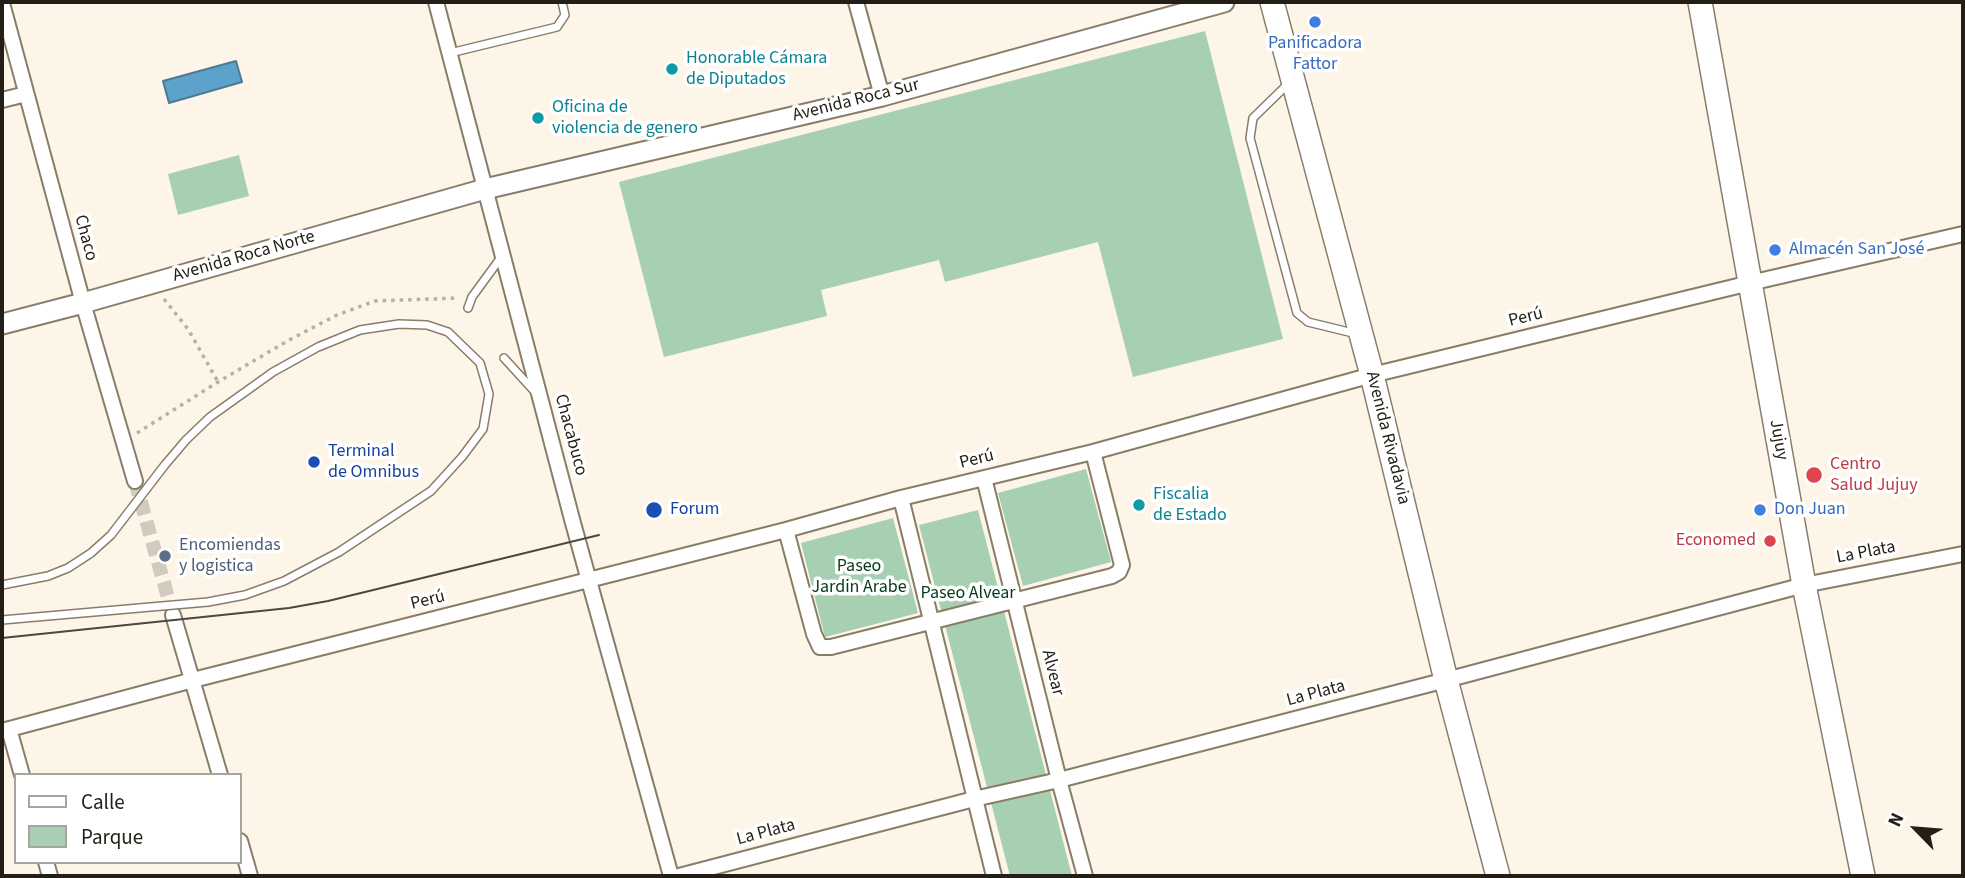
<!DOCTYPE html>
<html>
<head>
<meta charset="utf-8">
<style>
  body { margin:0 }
  #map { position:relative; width:1965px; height:878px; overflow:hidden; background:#fdf5e8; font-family:"Source Sans 3",sans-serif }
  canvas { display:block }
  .frame { position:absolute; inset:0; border:4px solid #231e16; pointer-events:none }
  .legend { position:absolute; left:14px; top:773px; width:228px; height:91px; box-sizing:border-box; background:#fff; border:2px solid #a7a5a2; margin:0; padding:9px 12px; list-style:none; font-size:21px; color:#231e16 }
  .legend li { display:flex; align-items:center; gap:14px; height:35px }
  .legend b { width:35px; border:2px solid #a7a5a2 }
  .north { position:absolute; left:1881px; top:794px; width:70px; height:70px; -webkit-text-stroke:5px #fff; paint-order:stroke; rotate:295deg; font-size:19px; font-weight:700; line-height:28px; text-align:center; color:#231e16 }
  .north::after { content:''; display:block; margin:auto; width:24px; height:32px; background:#231e16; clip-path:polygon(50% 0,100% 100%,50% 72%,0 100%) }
</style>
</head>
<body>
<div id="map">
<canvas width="1965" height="878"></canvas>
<div class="frame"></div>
<ul class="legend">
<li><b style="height:9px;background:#fff"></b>Calle</li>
<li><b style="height:19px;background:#a7cfb1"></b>Parque</li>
</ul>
<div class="north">N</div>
</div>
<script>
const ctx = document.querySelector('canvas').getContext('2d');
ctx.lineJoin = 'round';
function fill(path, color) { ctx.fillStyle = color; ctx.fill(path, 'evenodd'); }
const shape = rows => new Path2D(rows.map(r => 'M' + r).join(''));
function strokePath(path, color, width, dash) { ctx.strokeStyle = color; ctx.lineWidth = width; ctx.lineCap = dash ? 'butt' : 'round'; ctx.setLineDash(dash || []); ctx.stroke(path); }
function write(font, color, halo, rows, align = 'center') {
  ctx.font = font + ' "Source Sans 3",sans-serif'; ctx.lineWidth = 7; ctx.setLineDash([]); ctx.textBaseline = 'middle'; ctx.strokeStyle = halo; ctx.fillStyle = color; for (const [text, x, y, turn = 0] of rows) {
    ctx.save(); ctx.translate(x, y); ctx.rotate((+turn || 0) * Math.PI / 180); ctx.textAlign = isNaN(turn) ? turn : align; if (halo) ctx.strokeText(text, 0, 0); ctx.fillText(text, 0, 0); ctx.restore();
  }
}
fill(shape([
  [1205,31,1283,339,1133,377,1098,242,945,282,939,260,821,290,827,316,664,357,619,182],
  [239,155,249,196,178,215,168,174],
  [1086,469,1111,562,1023,586,998,493],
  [978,510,1072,876,1010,876,919,525],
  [893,518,918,613,825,637,801,543]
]), '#a7cfb1');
const water = shape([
  [236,61,242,82,169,103,163,81,236,61]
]);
fill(water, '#5ca2cb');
strokePath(water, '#4b7a95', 2);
strokePath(shape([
  [135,481,173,615]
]), '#d1cabe', 14, [14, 7]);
const lane = shape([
  [450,53,557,27,565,15,562,2],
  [1290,82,1253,118,1250,138,1297,313,1308,322,1357,334],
  [468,308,472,297,502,256],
  [504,358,535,392]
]);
const street = shape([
  [436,2,573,523,671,876],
  [856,2,882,96],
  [2,3,83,303,135,481],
  [2,100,26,94],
  [984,478,1059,780,1085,876],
  [901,498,994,876],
  [786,530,814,634,820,647,831,647,1112,576,1119,572,1122,565,1093,452],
  [173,615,220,775],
  [9,729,22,775],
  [2,731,193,680,786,530,901,498,1093,452,1372,375,1750,283,1963,234],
  [240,841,250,876],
  [46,862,50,876],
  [679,876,974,799,1059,780,1446,680,1804,585,1963,554]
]);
const secondary = shape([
  [2,324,83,303,485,189,882,96,1224,2]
]);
const primary = shape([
  [1272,2,1372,375,1446,680,1498,876],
  [1700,2,1804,585,1863,876]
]);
strokePath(lane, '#897d6a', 10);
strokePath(street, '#897d6a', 18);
strokePath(secondary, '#897d6a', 23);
strokePath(primary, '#897d6a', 26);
strokePath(shape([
  [164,299,188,329,218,382],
  [137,433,218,382,289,340,337,315,375,301,458,298]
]), '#b7b0a5', 3.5, [3.5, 5]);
strokePath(lane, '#fff', 7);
strokePath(street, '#fff', 14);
strokePath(secondary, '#fff', 19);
strokePath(primary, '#fff', 23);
strokePath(shape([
  [2,638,289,608,328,601,599,535]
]), '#4d473e', 2);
const laneBridge = shape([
  [2,585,48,576,68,568,91,553,111,535,164,466,186,440,210,417,273,372,318,347,360,330,399,324,427,325,448,332,480,363,489,394,483,429,462,457,431,491,339,552,284,581,245,595,208,602,2,620]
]);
strokePath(laneBridge, '#897d6a', 10, []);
strokePath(laneBridge, '#fff', 7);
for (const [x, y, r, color] of [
  [1315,22,7,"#3f7fe0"],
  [672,69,7,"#0f9aa8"],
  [538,118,7,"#0f9aa8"],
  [1775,250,7,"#3f7fe0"],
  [314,462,7,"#1a4fb4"],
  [1814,475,9,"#e0444e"],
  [1139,505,7,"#0f9aa8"],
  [654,510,9,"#1a4fb4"],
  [1760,510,7,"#3f7fe0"],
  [1770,541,7,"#e0444e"],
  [165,556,7,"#5c6f8a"]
]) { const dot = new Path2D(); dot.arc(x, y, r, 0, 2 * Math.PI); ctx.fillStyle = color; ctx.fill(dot); strokePath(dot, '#fff', 2.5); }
write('18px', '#366cbe', '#fff', [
  ["Panificadora",1315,44,"center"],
  ["Fattor",1315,65,"center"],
  ["Almacén San José",1789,250],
  ["Don Juan",1774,510]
], 'left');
write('18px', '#0d838f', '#fff', [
  ["Honorable Cámara",686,59],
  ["de Diputados",686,80],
  ["Oficina de",552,108],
  ["violencia de genero",552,129],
  ["Fiscalia",1153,495],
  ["de Estado",1153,516]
], 'left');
write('18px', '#231e16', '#fff', [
  ["Avenida Roca Sur",856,101,-14],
  ["Chaco",85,238,75],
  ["Avenida Roca Norte",244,257,-16],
  ["Perú",1526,318,-14],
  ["Chacabuco",570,435,75],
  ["Avenida Rivadavia",1387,438,76],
  ["Jujuy",1778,440,80],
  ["Perú",977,460,-14],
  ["La Plata",1866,553,-11],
  ["Perú",428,601,-14],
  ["Alvear",1052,673,76],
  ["La Plata",1316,694,-15],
  ["La Plata",766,833,-15]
]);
write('18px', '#164399', '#fff', [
  ["Terminal",328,452],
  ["de Omnibus",328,473],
  ["Forum",670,510]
], 'left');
write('18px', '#be3a42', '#fff', [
  ["Centro",1830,465],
  ["Salud Jujuy",1830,486],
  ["Economed",1756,541,"right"]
], 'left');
write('18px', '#4e5e75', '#fff', [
  ["Encomiendas",179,546],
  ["y logistica",179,567]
], 'left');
write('18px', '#06391b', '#fff', [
  ["Paseo",859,567],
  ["Jardin Arabe",859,588],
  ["Paseo Alvear",968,594]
]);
</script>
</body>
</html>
